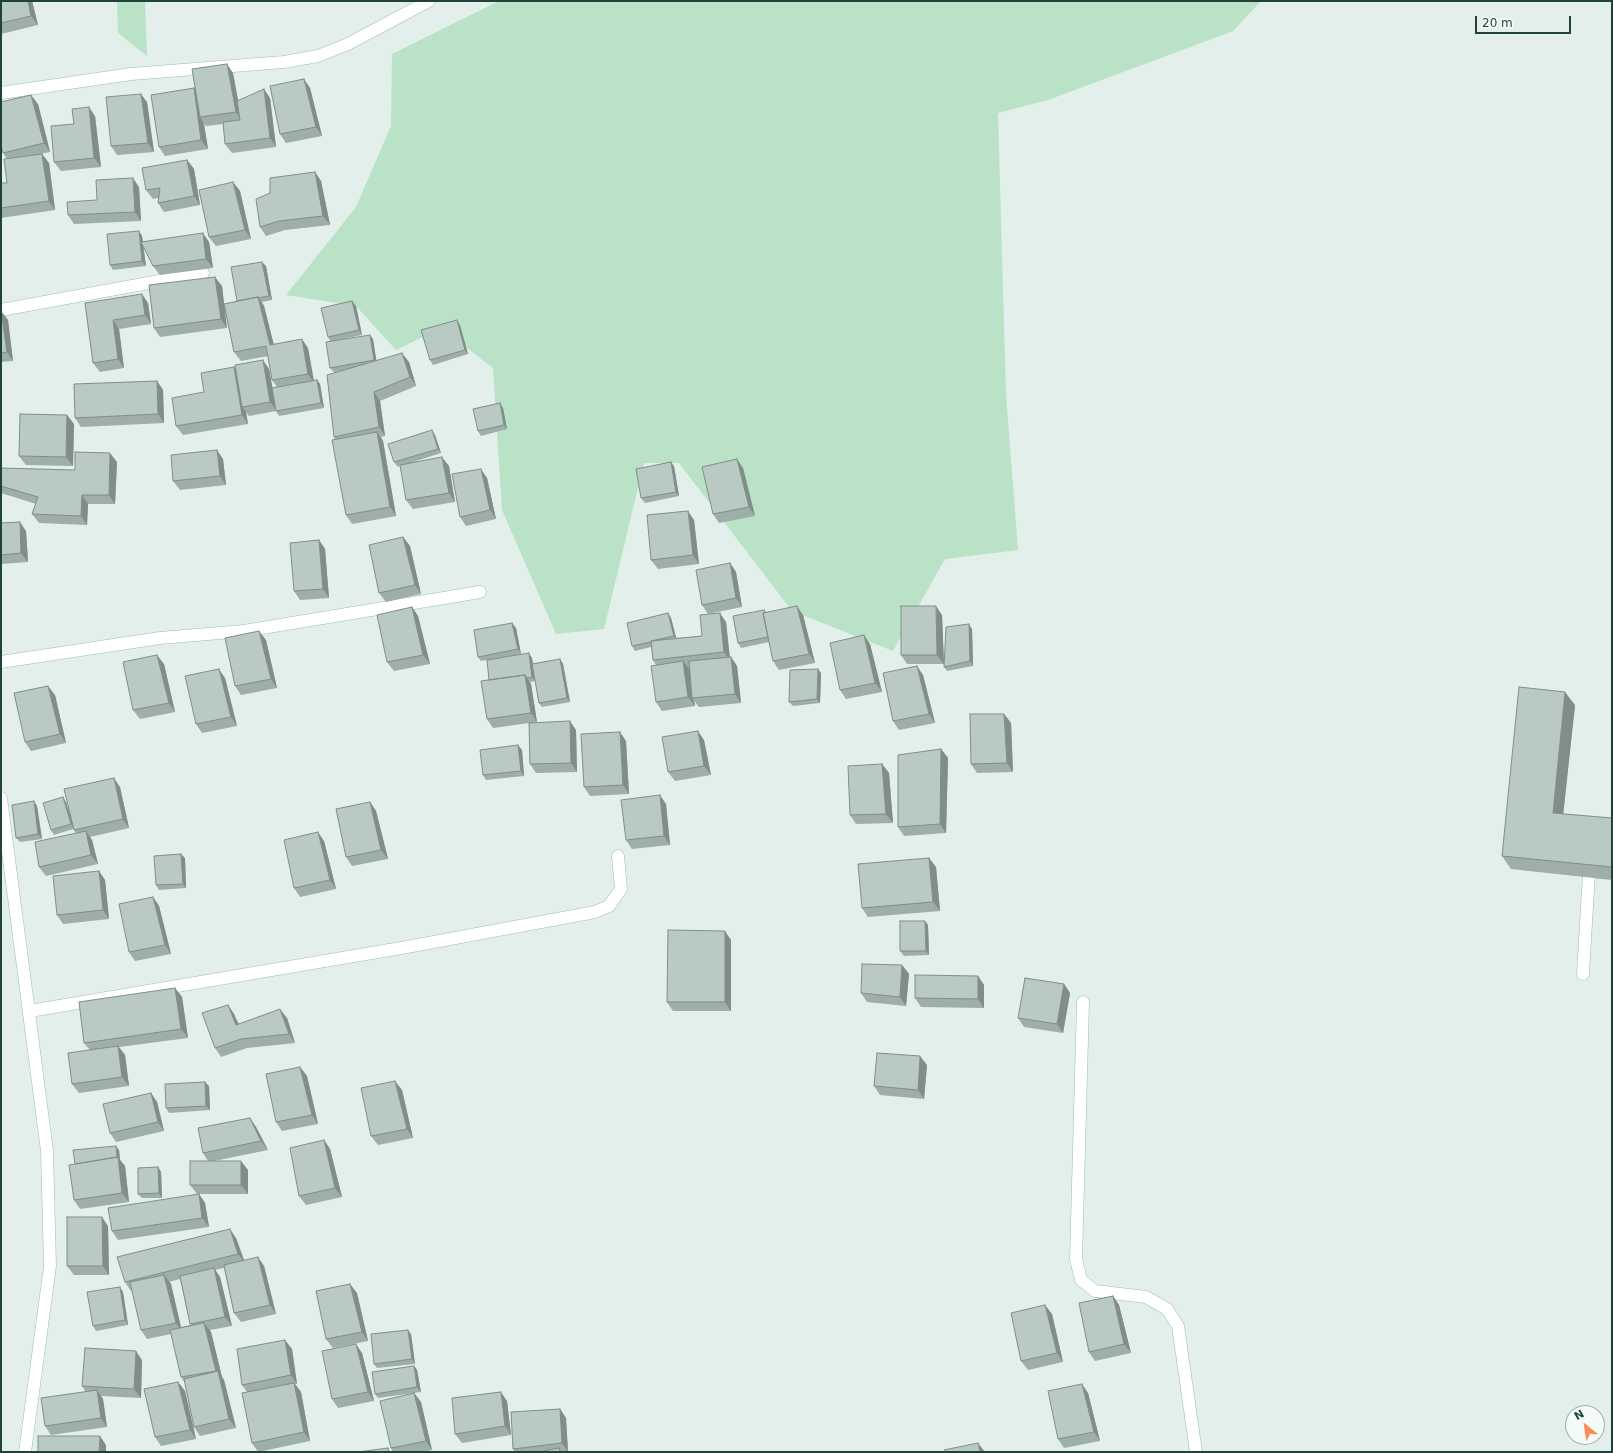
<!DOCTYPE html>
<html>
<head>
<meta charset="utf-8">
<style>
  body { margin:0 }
  #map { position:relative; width:1613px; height:1453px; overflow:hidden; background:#e3efea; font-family:"DejaVu Sans",sans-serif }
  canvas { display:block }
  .frame { position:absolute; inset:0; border:2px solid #20423b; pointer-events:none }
  .north { position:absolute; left:1565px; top:1405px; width:40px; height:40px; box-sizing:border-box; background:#f4faf8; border:1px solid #9fb0ac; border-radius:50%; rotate:330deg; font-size:11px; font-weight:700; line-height:16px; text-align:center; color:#20423b }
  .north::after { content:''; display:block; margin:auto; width:14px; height:18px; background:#ff8750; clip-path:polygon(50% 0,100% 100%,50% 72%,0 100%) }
  .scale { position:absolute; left:1475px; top:16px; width:96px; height:18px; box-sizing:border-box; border:2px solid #20423b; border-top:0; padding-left:5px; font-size:12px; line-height:14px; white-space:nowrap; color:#20423b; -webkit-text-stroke:3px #f4faf8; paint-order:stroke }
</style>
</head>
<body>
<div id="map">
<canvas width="1613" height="1453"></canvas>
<div class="frame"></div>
<div class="north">N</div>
<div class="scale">20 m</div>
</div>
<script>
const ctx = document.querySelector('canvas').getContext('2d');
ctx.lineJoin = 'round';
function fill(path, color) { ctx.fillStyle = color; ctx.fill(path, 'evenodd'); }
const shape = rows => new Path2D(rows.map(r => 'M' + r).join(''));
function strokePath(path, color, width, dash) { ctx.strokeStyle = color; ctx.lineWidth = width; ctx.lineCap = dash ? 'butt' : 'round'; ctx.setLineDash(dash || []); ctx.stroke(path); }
fill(shape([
  [117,1,145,1,147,56,118,33],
  [499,1,1261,1,1233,31,1048,100,998,113,1006,395,1018,550,945,559,893,651,792,611,679,463,644,463,604,629,556,634,502,510,493,368,441,328,396,350,356,306,286,295,356,207,391,126,392,54]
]), '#b9e2c7');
const minor = shape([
  [1,93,131,74,284,62,318,56,348,44,429,1],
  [1,310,203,273],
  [1,662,160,638,244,631,480,592],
  [1,798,47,1151,50,1266,25,1452],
  [1583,974,1589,873,1612,871],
  [1083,1002,1076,1259,1081,1280,1095,1291,1146,1297,1167,1309,1178,1326,1196,1452],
  [30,1011,407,947,595,912,609,906,621,889,618,856]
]);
strokePath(minor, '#a5b8b2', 13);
strokePath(minor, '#fff', 12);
fill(shape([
  [1,1,34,1,32,1,38,25,1,34],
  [233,73,238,101,270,98,276,147,232,153,225,144,223,124,206,126,204,124,208,149,165,156,159,147,194,88,195,90],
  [310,88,322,136,286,143,280,134],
  [147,102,154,152,117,155,111,146],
  [38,104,50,152,40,154,42,154,49,163,55,210,1,218,1,183,7,183,7,159,3,153],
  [95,116,101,167,61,171,54,162,74,124],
  [187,160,194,169,200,205,164,212,158,203,158,198,153,199,146,190],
  [315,172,321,181,330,225,285,230,266,236,260,227,270,193],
  [233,182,240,191,251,239,216,246,209,237],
  [139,187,141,221,74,224,68,215,97,200],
  [139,231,142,236,143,241,209,242,213,268,160,275,153,266,143,246,146,266,113,270,110,265],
  [266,266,272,300,262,302,264,306,274,345,308,348,314,380,317,380,320,384,324,408,279,416,276,411,249,416,246,412,248,424,183,435,176,426,204,392,234,367,236,369,269,369,272,388,277,387,272,380,268,356,241,361,234,352,224,307,227,328,160,337,154,328,222,286,224,304,237,301],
  [85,303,148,303,151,324,119,329,124,368,100,372,93,363],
  [356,306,362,335,338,340,373,339,376,360,409,362,416,386,380,401,385,436,381,437,383,441,396,516,352,524,346,515,335,439,334,437,342,371,334,372,330,368,331,342,328,337],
  [1,311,8,320,13,361,1,362],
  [460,325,468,354,433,365,430,360],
  [157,381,163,390,164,423,81,427,75,418],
  [503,408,507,429,481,436,478,431],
  [67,415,74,424,73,466,26,465,19,456],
  [435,435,441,453,413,462,449,466,455,502,413,509,406,500,400,466,398,467,394,462],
  [223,459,226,485,180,490,173,481],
  [117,462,115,504,88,504,87,525,39,523,32,514,36,504,1,493,1,468,75,470],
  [674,466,679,496,645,503,641,498],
  [743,468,755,516,719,523,713,514],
  [487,478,496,519,466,526,460,517],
  [694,520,699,564,658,569,651,560],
  [1,523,26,531,28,562,1,564],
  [403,537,410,546,421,594,386,602,379,593],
  [319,540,325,549,329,598,300,600,294,591],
  [730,563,736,572,742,607,708,614,702,605],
  [412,607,418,616,430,664,394,671,387,662],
  [764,610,766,612,803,615,815,663,779,670,773,661,769,642,741,648,738,643],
  [668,613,671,618,676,638,702,636,726,622,730,657,731,657,737,666,741,703,699,707,694,701,695,706,662,711,656,702,656,665,653,660,651,647,635,651,632,646],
  [942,615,944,664,907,664,901,655],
  [512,623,516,628,521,654,500,658,532,658,533,664,560,659,563,664,570,702,542,707,539,703,533,669,535,681,530,682,531,684,537,722,533,723,576,730,577,772,536,773,530,764,529,723,493,728,487,719,489,680,487,660,481,661,478,657],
  [972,629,973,666,947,671,944,667],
  [266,640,277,688,241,695,235,686],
  [870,644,882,692,846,699,840,690],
  [164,664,175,712,140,719,133,710],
  [821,673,820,703,793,706,789,702],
  [923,675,935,723,899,730,893,721],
  [225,678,237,726,202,733,196,724],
  [55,695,66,743,31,751,25,742],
  [1575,705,1563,814,1612,818,1612,880,1511,869,1502,856],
  [1004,714,1011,723,1013,772,977,773,971,764],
  [704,740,711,775,675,781,668,772],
  [626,741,629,794,590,796,584,787],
  [941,749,948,758,946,833,904,836,898,827],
  [522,750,524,776,486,780,483,775],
  [882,764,889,773,893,823,856,824,850,815],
  [120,787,129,828,90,837,92,840,98,864,46,876,39,867,76,833,73,829,54,835,51,830,66,802,70,815],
  [370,802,376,811,388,859,352,866,346,857],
  [666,804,670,845,632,849,626,840],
  [37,806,42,839,20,842,16,838],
  [324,841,336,889,300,897,294,888],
  [185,858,186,888,159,890,156,885],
  [929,858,936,867,940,911,868,917,862,908],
  [99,871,105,880,109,919,63,924,57,915],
  [153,897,159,906,171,954,135,961,129,952],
  [925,921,928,925,929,955,904,956,900,951],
  [731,940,731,1011,673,1011,667,1002],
  [902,965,909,974,906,1006,867,1002,861,993],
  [978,976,984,985,984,1008,921,1007,915,998],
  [1064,984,1070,993,1063,1033,1024,1027,1018,1018],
  [175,988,182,997,188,1038,119,1047,125,1055,129,1086,79,1093,72,1084,90,1050,84,1043],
  [228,1005,234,1014,239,1024,287,1018,295,1043,247,1048,221,1057,215,1048],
  [927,1065,924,1099,880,1095,874,1086],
  [300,1067,307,1076,318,1124,282,1131,276,1122],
  [209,1086,210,1110,169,1113,166,1108],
  [402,1090,413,1138,378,1145,371,1136],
  [151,1093,157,1102,164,1131,116,1142,110,1133],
  [250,1118,256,1127,268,1150,214,1161,248,1170,248,1194,197,1194,190,1185,208,1161,203,1153],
  [324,1140,330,1149,342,1197,306,1205,299,1196],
  [119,1150,120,1160,125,1166,129,1202,80,1209,74,1200,75,1164],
  [158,1167,161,1172,162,1198,142,1198,138,1194],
  [199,1194,205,1203,209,1227,118,1240,112,1231],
  [108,1226,109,1275,74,1275,67,1266],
  [236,1238,244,1260,264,1266,276,1314,241,1322,234,1313,224,1268,215,1270,220,1277,232,1326,210,1330,211,1332,222,1377,224,1380,236,1428,200,1436,194,1427,185,1383,181,1377,171,1334,147,1339,141,1330,132,1291,131,1291,125,1282],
  [180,1279,190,1324,191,1325,181,1327,171,1284,169,1282],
  [123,1292,128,1325,96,1331,93,1326],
  [357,1293,368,1341,333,1348,326,1339],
  [1113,1296,1119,1305,1131,1353,1095,1361,1089,1352],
  [1052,1314,1063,1362,1028,1370,1021,1361],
  [411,1334,415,1364,377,1368,374,1364],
  [292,1349,297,1384,295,1384,301,1392,310,1441,258,1452,252,1443,247,1392,242,1385],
  [362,1353,374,1401,338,1408,332,1399],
  [142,1360,141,1398,101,1396,103,1399,107,1427,51,1435,45,1426,86,1392,82,1386],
  [414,1366,417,1370,421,1392,378,1398,375,1394],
  [178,1382,185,1391,196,1439,161,1446,155,1437],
  [414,1393,421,1402,432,1450,424,1452,393,1452,391,1448],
  [1088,1393,1100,1441,1064,1448,1058,1439],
  [507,1401,511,1435,462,1443,455,1434],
  [560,1409,566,1418,568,1452,515,1452,513,1449]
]), '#9eaea8');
fill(shape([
  [28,1,32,1,38,25,31,16],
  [227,64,233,73,242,121,236,112],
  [304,79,310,88,322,136,316,127],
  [194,88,201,97,200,117,204,124,208,149,201,140],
  [264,89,270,98,276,147,270,138],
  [141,94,147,102,154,152,148,143],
  [31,95,38,104,50,152,44,143],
  [89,107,95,116,101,167,94,158],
  [42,154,49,163,55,210,49,201],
  [187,160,194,169,200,205,194,196],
  [315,172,321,181,330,225,323,216],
  [133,178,139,187,141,221,135,212],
  [233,182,240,191,251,239,245,230],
  [139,231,142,236,146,266,142,261],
  [203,233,209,242,213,268,206,259],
  [262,262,266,266,272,300,269,296],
  [215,277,222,286,227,328,221,319],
  [142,294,148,303,151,324,145,315],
  [258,297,264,306,276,354,270,345],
  [352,301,356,306,362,335,359,330],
  [1,311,8,320,13,361,7,352],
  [113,320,119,329,124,368,118,359],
  [457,320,460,325,468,354,465,350],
  [370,335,373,339,377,364,374,360],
  [302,339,308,348,314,383,308,374],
  [402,353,409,362,416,386,410,377],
  [263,360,269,369,277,411,270,402],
  [234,367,241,376,242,407,246,412,248,424,242,415],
  [317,380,320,384,324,408,321,403],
  [157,381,163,390,164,423,158,414],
  [374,392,380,401,385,436,379,427],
  [500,403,503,408,507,429,504,425],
  [67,415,74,424,73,466,66,457],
  [432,430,435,435,441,453,438,449],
  [377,432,383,441,396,516,390,507],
  [217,450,223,459,226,485,220,476],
  [110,453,117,462,115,504,109,495],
  [442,457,449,466,455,502,449,493],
  [737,459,743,468,755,516,749,507],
  [671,462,674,466,679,496,676,492],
  [481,469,487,478,496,519,490,510],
  [82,495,88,504,87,525,81,516],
  [688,511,694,520,699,564,693,555],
  [20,522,26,531,28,562,21,553],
  [403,537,410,546,421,594,415,585],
  [319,540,325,549,329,598,323,589],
  [730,563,736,572,742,607,736,598],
  [797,606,803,615,815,663,809,654],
  [936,606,942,615,944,664,937,655],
  [412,607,418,616,430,664,423,655],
  [668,613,671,618,677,641,674,636],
  [720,613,726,622,730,661,724,652],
  [512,623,516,628,521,654,518,649],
  [969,624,972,629,973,666,970,661],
  [259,631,266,640,277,688,271,679],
  [864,635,870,644,882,692,875,683],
  [529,653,532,658,535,681,532,677],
  [157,655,164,664,175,712,169,703],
  [731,657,737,666,741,703,735,694],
  [560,659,563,664,570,702,567,698],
  [683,661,690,670,692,698,694,701,695,706,688,697],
  [917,666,923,675,935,723,929,714],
  [219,669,225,678,237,726,231,717],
  [818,669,821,673,820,703,817,699],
  [525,675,531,684,537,722,531,713],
  [48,686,55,695,66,743,60,734],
  [1565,692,1575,705,1562,826,1553,813],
  [1004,714,1011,723,1013,772,1007,763],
  [570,721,576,730,577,772,571,763],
  [698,731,704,740,711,775,704,766],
  [620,732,626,741,629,794,623,785],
  [518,745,522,750,524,776,521,771],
  [941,749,948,758,946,833,940,824],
  [882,764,889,773,893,823,886,814],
  [114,778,120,787,129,828,123,819],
  [660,795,666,804,670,845,664,836],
  [63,797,66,802,74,829,71,824],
  [34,801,37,806,42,839,38,834],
  [370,802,376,811,388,859,381,850],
  [86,831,92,840,98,864,91,855],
  [318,832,324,841,336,889,330,880],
  [181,854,185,858,186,888,183,884],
  [929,858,936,867,940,911,933,902],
  [99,871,105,880,109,919,103,910],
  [153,897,159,906,171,954,165,945],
  [925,921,928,925,929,955,926,951],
  [725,931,731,940,731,1011,725,1002],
  [902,965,909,974,906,1006,900,997],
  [978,976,984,985,984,1008,978,999],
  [1064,984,1070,993,1063,1033,1057,1024],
  [175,988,182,997,188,1038,181,1029],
  [228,1005,234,1014,242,1034,236,1025],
  [280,1009,287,1018,295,1043,289,1034],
  [118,1046,125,1055,129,1086,122,1077],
  [920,1056,927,1065,924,1099,918,1090],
  [300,1067,307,1076,318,1124,312,1115],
  [395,1081,402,1090,413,1138,407,1129],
  [205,1082,209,1086,210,1110,206,1106],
  [151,1093,157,1102,164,1131,158,1122],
  [250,1118,256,1127,268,1150,261,1141],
  [324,1140,330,1149,342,1197,335,1188],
  [116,1146,119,1150,120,1160,125,1166,129,1202,122,1193],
  [241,1161,248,1170,248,1194,241,1185],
  [158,1167,161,1172,162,1198,159,1193],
  [199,1194,205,1203,209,1227,202,1218],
  [102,1217,108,1226,109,1275,103,1266],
  [230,1229,236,1238,245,1263,238,1254],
  [258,1257,264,1266,276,1314,270,1305],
  [214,1268,220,1277,232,1326,225,1317],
  [164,1275,171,1284,182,1332,176,1323],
  [350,1284,357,1293,368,1341,362,1332],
  [120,1287,123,1292,128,1325,125,1320],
  [1113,1296,1119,1305,1131,1353,1124,1344],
  [1045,1305,1052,1314,1063,1362,1057,1353],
  [204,1323,211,1332,222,1377,224,1380,236,1428,229,1419,218,1374,216,1371],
  [408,1330,411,1334,415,1364,412,1359],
  [285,1340,292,1349,297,1384,291,1375],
  [356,1344,362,1353,374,1401,368,1392],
  [136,1351,142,1360,141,1398,134,1389],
  [414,1366,417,1370,421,1392,417,1387],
  [178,1382,185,1391,196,1439,190,1430],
  [294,1383,301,1392,310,1441,304,1432],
  [1082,1384,1088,1393,1100,1441,1094,1432],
  [97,1390,103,1399,107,1427,101,1418],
  [501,1392,507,1401,511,1435,505,1426],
  [414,1393,421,1402,432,1450,426,1441],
  [560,1409,566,1418,568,1452,562,1443],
  [100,1436,106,1445,106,1452,99,1452],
  [978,1443,985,1452,980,1452]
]), '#818d88');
const building = shape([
  [1,1,28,1,31,16,1,23,1,1],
  [227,64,236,112,200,117,192,69,227,64],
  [304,79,316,127,280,134,270,86,304,79],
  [194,88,201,140,159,147,151,95,194,88],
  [264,89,270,138,225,144,223,122,240,120,237,101,264,89],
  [141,94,148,143,111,146,106,97,141,94],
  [31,95,44,143,3,153,1,145,1,102,31,95],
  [89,107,94,158,54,162,51,126,74,124,72,109,89,107],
  [42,154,49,201,1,208,1,183,7,183,4,159,42,154],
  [187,160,194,196,158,203,160,188,146,190,142,168,187,160],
  [315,172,323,216,279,221,260,227,256,199,270,193,270,178,315,172],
  [133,178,135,212,68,215,67,202,97,200,96,180,133,178],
  [233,182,245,230,209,237,199,190,233,182],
  [139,231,142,261,110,265,107,234,139,231],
  [203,233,206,259,153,266,141,242,203,233],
  [262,262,269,296,258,298,258,297,237,301,231,267,262,262],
  [215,277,221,319,154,328,149,285,215,277],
  [142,294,145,315,113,320,118,359,93,363,85,303,142,294],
  [258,297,270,345,302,339,308,374,272,380,266,346,234,352,224,304,258,297],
  [352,301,359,330,328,337,321,308,352,301],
  [1,311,7,352,1,353,1,311],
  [457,320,465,350,430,360,421,330,457,320],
  [370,335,374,360,330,368,326,342,370,335],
  [402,353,410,377,374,392,379,427,334,437,327,375,402,353],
  [263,360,270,402,242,407,235,365,263,360],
  [234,367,242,415,176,426,172,398,204,392,201,373,234,367],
  [317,380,321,403,276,411,272,388,317,380],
  [157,381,158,414,75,418,74,384,157,381],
  [500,403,504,425,478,431,473,409,500,403],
  [20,414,67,415,66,457,19,456,20,414],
  [432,430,438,449,394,462,388,444,432,430],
  [377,432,390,507,346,515,332,440,377,432],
  [217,450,220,476,173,481,171,455,217,450],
  [75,452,110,453,109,495,82,495,81,516,32,514,38,497,1,486,1,468,75,470,75,452],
  [442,457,449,493,406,500,400,465,442,457],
  [737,459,749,507,713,514,702,467,737,459],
  [671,462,676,492,641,498,636,469,671,462],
  [481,469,490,510,460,517,452,474,481,469],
  [688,511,693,555,651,560,647,515,688,511],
  [20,522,21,553,1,555,1,523,20,522],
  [403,537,415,585,379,593,369,545,403,537],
  [319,540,323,589,294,591,290,543,319,540],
  [730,563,736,598,702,605,696,570,730,563],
  [797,606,809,654,773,661,763,613,797,606],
  [901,606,936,606,937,655,901,655,901,606],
  [412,607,423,655,387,662,377,615,412,607],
  [764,610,765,612,763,613,768,637,738,643,733,616,764,610],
  [668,613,674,636,651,641,651,642,632,646,627,623,668,613],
  [720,613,724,652,653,660,651,641,702,636,700,615,720,613],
  [512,623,518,649,478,657,474,630,512,623],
  [969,624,970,661,944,667,946,627,969,624],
  [259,631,271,679,235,686,225,638,259,631],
  [864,635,875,683,840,690,830,643,864,635],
  [529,653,532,677,527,678,525,675,489,680,487,660,529,653],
  [157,655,169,703,133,710,123,662,157,655],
  [731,657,735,694,692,698,689,661,731,657],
  [560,659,567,698,539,703,532,664,560,659],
  [683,661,688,697,656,702,651,666,683,661],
  [917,666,929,714,893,721,883,673,917,666],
  [219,669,231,717,196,724,185,676,219,669],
  [818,669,817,699,789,702,790,670,818,669],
  [525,675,531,713,487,719,481,681,525,675],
  [48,686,60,734,25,742,14,693,48,686],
  [1519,687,1565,692,1553,813,1612,818,1612,867,1502,856,1519,687],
  [970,714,1004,714,1007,763,971,764,970,714],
  [570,721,571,763,530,764,529,723,570,721],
  [698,731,704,766,668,772,662,737,698,731],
  [620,732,623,785,584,787,581,734,620,732],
  [518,745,521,771,483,775,480,750,518,745],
  [941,749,940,824,898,827,898,755,941,749],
  [882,764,886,814,850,815,848,766,882,764],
  [114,778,123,819,74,830,64,789,114,778],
  [660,795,664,836,626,840,621,800,660,795],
  [63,797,71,824,51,830,43,803,63,797],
  [34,801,38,834,16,838,12,805,34,801],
  [370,802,381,850,346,857,336,809,370,802],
  [86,831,91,855,39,867,35,842,86,831],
  [318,832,330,880,294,888,284,840,318,832],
  [181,854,183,884,156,885,154,856,181,854],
  [929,858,933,902,862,908,858,864,929,858],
  [99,871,103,910,57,915,53,876,99,871],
  [153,897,165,945,129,952,119,904,153,897],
  [900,921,925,921,926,951,900,951,900,921],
  [668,930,725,931,725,1002,667,1002,668,930],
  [862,964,902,965,900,997,861,993,862,964],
  [915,975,978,976,978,999,915,998,915,975],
  [1025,978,1064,984,1057,1024,1018,1018,1025,978],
  [175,988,181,1029,84,1043,79,1002,175,988],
  [228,1005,236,1025,280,1009,289,1034,241,1039,215,1048,202,1013,228,1005],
  [118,1046,122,1077,72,1084,68,1053,118,1046],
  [877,1053,920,1056,918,1090,874,1086,877,1053],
  [300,1067,312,1115,276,1122,266,1074,300,1067],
  [395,1081,407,1129,371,1136,361,1088,395,1081],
  [205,1082,206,1106,166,1108,165,1084,205,1082],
  [151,1093,158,1122,110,1133,103,1104,151,1093],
  [250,1118,261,1141,203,1153,198,1128,250,1118],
  [324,1140,335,1188,299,1196,290,1148,324,1140],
  [116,1146,117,1157,75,1164,73,1150,116,1146],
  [118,1157,122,1193,74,1200,69,1165,118,1157],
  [190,1161,241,1161,241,1185,190,1185,190,1161],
  [158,1167,159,1193,138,1194,138,1168,158,1167],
  [199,1194,202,1218,112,1231,108,1208,199,1194],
  [67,1217,102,1217,103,1266,67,1266,67,1217],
  [230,1229,238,1254,125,1282,117,1257,230,1229],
  [258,1257,270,1305,234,1313,224,1265,258,1257],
  [214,1268,225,1317,190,1324,180,1276,214,1268],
  [164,1275,176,1323,141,1330,130,1282,164,1275],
  [350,1284,362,1332,326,1339,316,1291,350,1284],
  [120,1287,125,1320,93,1326,87,1292,120,1287],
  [1113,1296,1124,1344,1089,1352,1079,1303,1113,1296],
  [1045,1305,1057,1353,1021,1361,1011,1313,1045,1305],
  [204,1323,216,1371,181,1377,170,1330,204,1323],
  [408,1330,412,1359,374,1364,371,1334,408,1330],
  [285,1340,291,1375,242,1385,237,1349,285,1340],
  [356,1344,368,1392,332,1399,322,1351,356,1344],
  [85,1348,136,1351,134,1389,82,1386,85,1348],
  [414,1366,417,1387,375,1394,372,1372,414,1366],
  [218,1371,229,1419,194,1427,184,1379,218,1371],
  [178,1382,190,1430,155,1437,144,1389,178,1382],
  [294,1383,304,1432,252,1443,242,1393,294,1383],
  [1082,1384,1094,1432,1058,1439,1048,1391,1082,1384],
  [97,1390,101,1418,45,1426,41,1398,97,1390],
  [501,1392,505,1426,455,1434,452,1398,501,1392],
  [414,1393,426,1441,391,1448,380,1401,414,1393],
  [560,1409,562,1443,513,1449,511,1412,560,1409],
  [38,1436,100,1436,99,1452,38,1452,38,1436],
  [978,1443,980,1452,945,1452,944,1450,978,1443],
  [388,1448,389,1452,358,1452,388,1448],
  [559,1448,560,1452,539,1452,559,1448]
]);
fill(building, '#b8cac3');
strokePath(building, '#818d88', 1);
</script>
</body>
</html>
